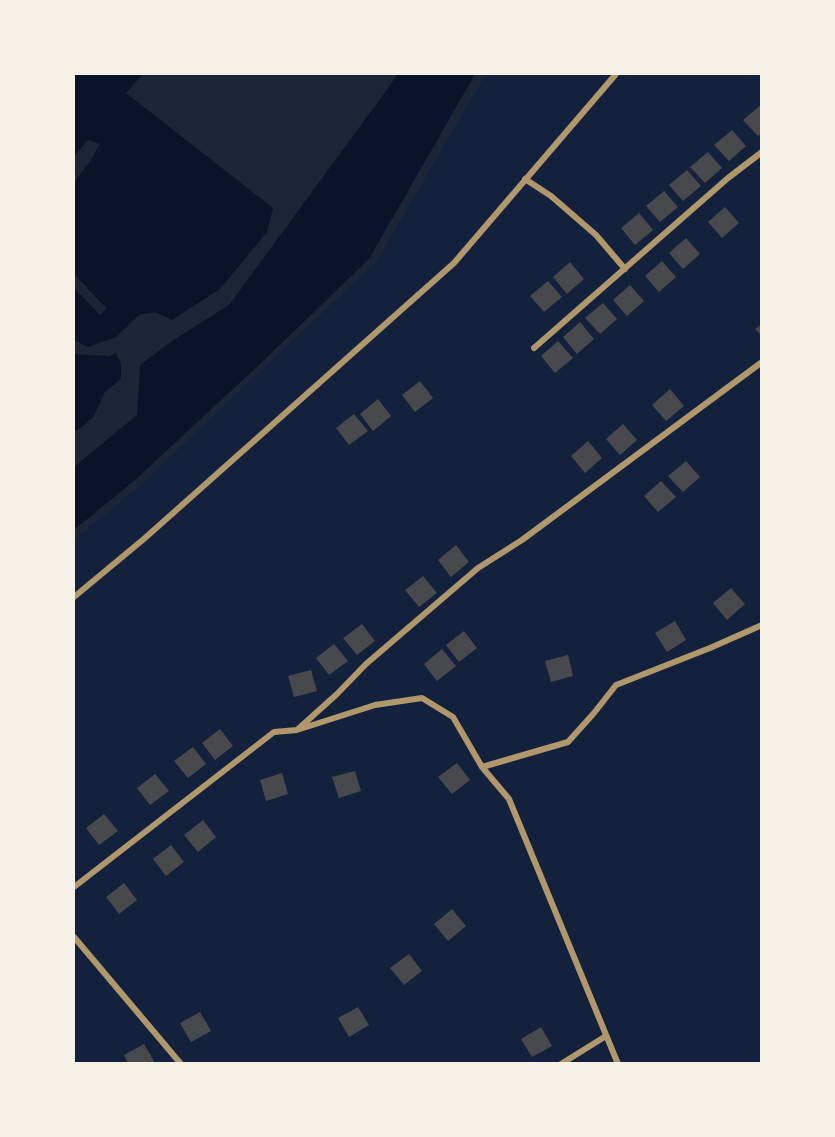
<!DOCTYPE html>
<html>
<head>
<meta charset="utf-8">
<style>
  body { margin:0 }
  #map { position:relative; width:835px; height:1137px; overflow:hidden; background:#14213d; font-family:Inter,sans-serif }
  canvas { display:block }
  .frame { position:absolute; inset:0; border:75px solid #f6f1e7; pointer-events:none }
</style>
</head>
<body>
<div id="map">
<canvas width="835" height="1137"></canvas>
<div class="frame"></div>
</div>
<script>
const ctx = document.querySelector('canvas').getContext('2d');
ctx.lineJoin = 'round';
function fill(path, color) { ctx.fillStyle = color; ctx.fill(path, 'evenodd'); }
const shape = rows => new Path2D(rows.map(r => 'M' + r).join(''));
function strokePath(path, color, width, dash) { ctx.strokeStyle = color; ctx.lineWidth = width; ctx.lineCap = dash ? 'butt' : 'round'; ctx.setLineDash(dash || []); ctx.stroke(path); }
fill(shape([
  [74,74,486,74,377,261,135,490,74,540]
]), '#1d2539');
fill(shape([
  [74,74,143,74,126,93,273,208,267,232,220,289,172,320,155,312,139,315,116,337,88,347,74,340,74,289,79,293,100,315,106,308,74,274,74,182,89,163,100,144,88,140,74,156],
  [397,74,475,74,369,259,261,363,135,480,74,530,74,467,137,415,140,365,172,341,229,305,391,84],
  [116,353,121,364,121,379,105,392,94,416,82,427,74,432,74,354,109,356]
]), '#0b132b');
fill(shape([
  [762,104,762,133,758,136,743,120],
  [732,130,746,146,729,161,714,145],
  [708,152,722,168,705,183,690,167],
  [687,170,701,186,683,201,669,185],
  [664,191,678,207,660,222,646,206],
  [725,207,739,223,722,238,708,222],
  [639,213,653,230,635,245,621,228],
  [686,238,700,254,683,269,669,253],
  [662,261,676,277,659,292,645,276],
  [570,262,584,279,567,294,553,277],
  [548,281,562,297,544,312,530,296],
  [630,285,644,301,627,316,613,300],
  [603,303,617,319,600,334,585,318],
  [580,322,594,339,577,354,563,337],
  [762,324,762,336,755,329],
  [558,341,573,358,555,373,541,356],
  [420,381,433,398,415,412,402,395],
  [670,389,684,406,666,421,652,405],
  [378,399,391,416,373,431,360,414],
  [354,414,368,431,349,445,336,428],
  [623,424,637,440,620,455,606,439],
  [588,441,602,458,585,473,571,456],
  [686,461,700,477,683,492,668,476],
  [661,481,676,497,658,512,644,496],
  [456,545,469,562,451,577,438,560],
  [423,576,437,593,419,607,405,590],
  [731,588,745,604,727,620,713,603],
  [675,621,686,640,667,652,655,633],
  [362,624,375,641,357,655,343,638],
  [464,631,477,648,459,662,446,645],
  [334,644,348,661,329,675,316,658],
  [442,649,456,666,437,681,424,664],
  [568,655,573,676,551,682,545,661],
  [311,670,317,691,294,697,288,676],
  [220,729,233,746,215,760,202,743],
  [193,747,206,764,188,778,174,761],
  [457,763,470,780,452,794,438,777],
  [355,771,361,791,339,798,332,777],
  [282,773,288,794,266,801,260,780],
  [155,774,169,791,150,805,137,788],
  [104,814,118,831,99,845,86,828],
  [203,820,216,837,198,852,184,835],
  [171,845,184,862,166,876,153,859],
  [124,883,137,900,119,914,106,897],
  [452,909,466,926,448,941,434,924],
  [409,954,422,971,404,985,390,968],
  [358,1007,369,1025,349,1037,338,1018],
  [200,1012,211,1031,191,1042,180,1023],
  [541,1027,552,1046,532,1057,521,1039],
  [144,1044,155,1063,128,1064,124,1055]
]), '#48494c');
strokePath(shape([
  [525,179,551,196,596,235,625,269],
  [534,348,728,178,762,152],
  [74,597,145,538,454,263,616,74],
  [300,729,375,705,422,698,453,717,482,767,509,799,618,1064],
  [482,767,568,742,594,713,616,685,710,648,762,625],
  [74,887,274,732,297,730,337,694,366,664,478,568,522,540,762,362],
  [74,937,181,1064],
  [561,1064,606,1036]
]), '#b1986c', 6);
</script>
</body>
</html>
